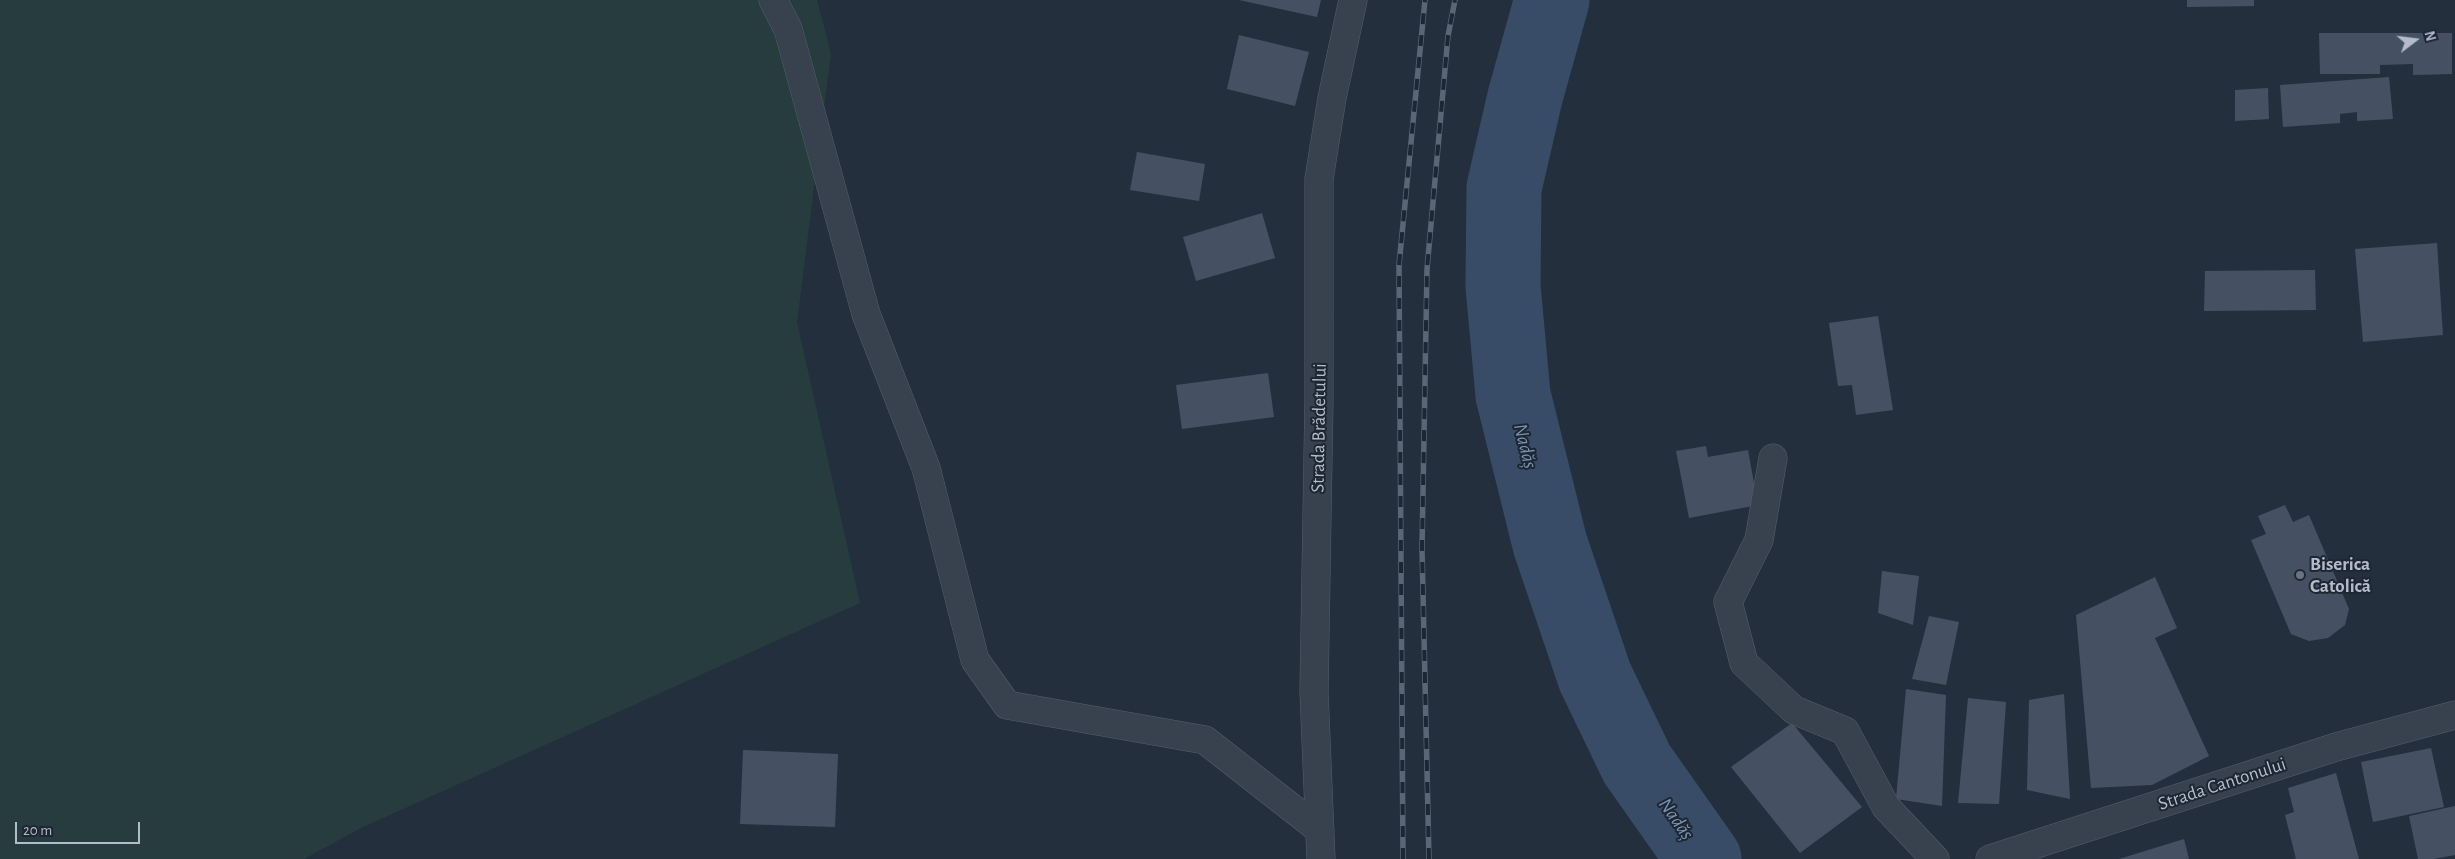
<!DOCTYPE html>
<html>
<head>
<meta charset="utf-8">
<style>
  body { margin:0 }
  #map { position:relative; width:2455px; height:859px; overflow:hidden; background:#242f3e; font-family:"Alegreya Sans",sans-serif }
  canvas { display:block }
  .north { position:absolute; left:2390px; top:15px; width:50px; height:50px; -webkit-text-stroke:4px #1d2633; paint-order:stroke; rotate:75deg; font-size:14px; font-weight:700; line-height:20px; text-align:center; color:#b4bcc9 }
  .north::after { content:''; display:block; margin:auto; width:18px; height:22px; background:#b4bcc9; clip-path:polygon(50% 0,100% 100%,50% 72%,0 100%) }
  .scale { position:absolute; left:15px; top:822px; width:125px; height:22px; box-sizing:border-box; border:2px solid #b4bcc9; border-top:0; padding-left:6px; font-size:15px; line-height:18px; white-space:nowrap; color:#b4bcc9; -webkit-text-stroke:4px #1d2633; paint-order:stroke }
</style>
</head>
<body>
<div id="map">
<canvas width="2455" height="859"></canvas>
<div class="north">N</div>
<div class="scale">20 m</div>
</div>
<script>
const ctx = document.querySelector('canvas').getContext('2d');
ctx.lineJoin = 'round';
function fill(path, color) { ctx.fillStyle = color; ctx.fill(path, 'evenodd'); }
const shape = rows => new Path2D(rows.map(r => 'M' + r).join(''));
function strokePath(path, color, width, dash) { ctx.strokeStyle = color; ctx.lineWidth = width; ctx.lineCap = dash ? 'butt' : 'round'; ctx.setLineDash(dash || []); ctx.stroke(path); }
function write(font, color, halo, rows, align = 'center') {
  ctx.font = font + ' "Alegreya Sans",sans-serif'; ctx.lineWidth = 4; ctx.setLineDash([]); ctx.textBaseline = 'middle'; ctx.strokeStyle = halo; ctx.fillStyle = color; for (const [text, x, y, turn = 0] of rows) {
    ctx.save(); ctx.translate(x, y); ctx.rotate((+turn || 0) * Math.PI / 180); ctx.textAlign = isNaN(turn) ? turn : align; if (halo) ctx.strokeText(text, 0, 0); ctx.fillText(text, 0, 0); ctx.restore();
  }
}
fill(shape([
  [0,0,817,0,831,53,797,322,860,603,361,828,304,859,0,859]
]), '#263c3f');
strokePath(shape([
  [1552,0,1525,97,1504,188,1503,286,1513,395,1550,544,1595,677,1637,764,1704,859]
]), '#394c67', 75);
fill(shape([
  [1239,0,1321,0,1317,17],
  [2187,0,2254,0,2254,6,2187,7],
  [2319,33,2452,33,2452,74,2413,75,2413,64,2380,65,2380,74,2320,74],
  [1239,35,1309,52,1295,106,1227,89],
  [2389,77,2393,119,2357,121,2357,112,2340,114,2340,123,2283,127,2280,85],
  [2268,88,2269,119,2235,121,2235,90],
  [1137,152,1205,164,1199,201,1130,190],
  [1262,213,1275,258,1196,281,1183,237],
  [2437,243,2443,335,2363,342,2355,249],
  [2315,270,2316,310,2204,311,2205,271],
  [1878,316,1893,410,1856,415,1852,385,1838,386,1829,323],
  [1268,373,1274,417,1182,429,1176,385],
  [1706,446,1708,457,1748,450,1758,505,1689,518,1676,451],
  [2285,505,2293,522,2309,515,2349,609,2345,625,2328,638,2309,641,2291,634,2251,540,2266,534,2258,516],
  [1882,571,1919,576,1913,625,1878,613],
  [2155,577,2177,628,2155,638,2209,756,2152,785,2091,788,2076,615],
  [1929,616,1959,622,1946,685,1912,679],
  [1906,689,1946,695,1942,806,1896,799],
  [2064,694,2070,799,2027,790,2029,700],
  [1968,698,2006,702,1999,804,1958,803],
  [1792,723,1862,807,1800,853,1731,767],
  [2431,748,2444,807,2373,822,2361,762],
  [743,750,838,754,835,827,740,824],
  [2336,773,2359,859,2296,859,2285,815,2294,812,2288,788],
  [2455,806,2455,855,2434,859,2418,859,2409,816],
  [2184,839,2189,859,2119,859]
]), '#455162');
const minor = shape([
  [773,0,788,29,866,314,926,468,975,660,1007,705,1205,740,1320,830],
  [1773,458,1759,540,1728,602,1744,663,1794,710,1845,731,1886,807,1935,859],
  [1321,859,1314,692,1319,398,1319,179,1332,98,1353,0],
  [1990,859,2336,747,2455,715]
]);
strokePath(minor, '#565f6c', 29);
strokePath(minor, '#38414e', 28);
const rail = shape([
  [1403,859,1399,265,1425,0],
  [1429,859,1422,548,1427,269,1448,36,1455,0]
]);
strokePath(rail, '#5a6575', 5.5);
strokePath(rail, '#1d2633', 4, [11]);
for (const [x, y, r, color] of [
  [2300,575,5,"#6b7280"]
]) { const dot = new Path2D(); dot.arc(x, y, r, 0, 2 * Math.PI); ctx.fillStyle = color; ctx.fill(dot); strokePath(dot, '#1d2633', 2); }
write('19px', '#b4bcc9', '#1d2633', [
  ["Strada Brădetului",1319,428,-89],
  ["Strada Cantonului",2222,784,-18]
]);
write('bold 19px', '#b4bcc9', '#1d2633', [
  ["Biserica",2310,564],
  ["Catolică",2310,586]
], 'left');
write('italic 20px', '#7c92b1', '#1d2633', [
  ["Nadăș",1525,446,76],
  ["Nadăș",1676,819,55]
]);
</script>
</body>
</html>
